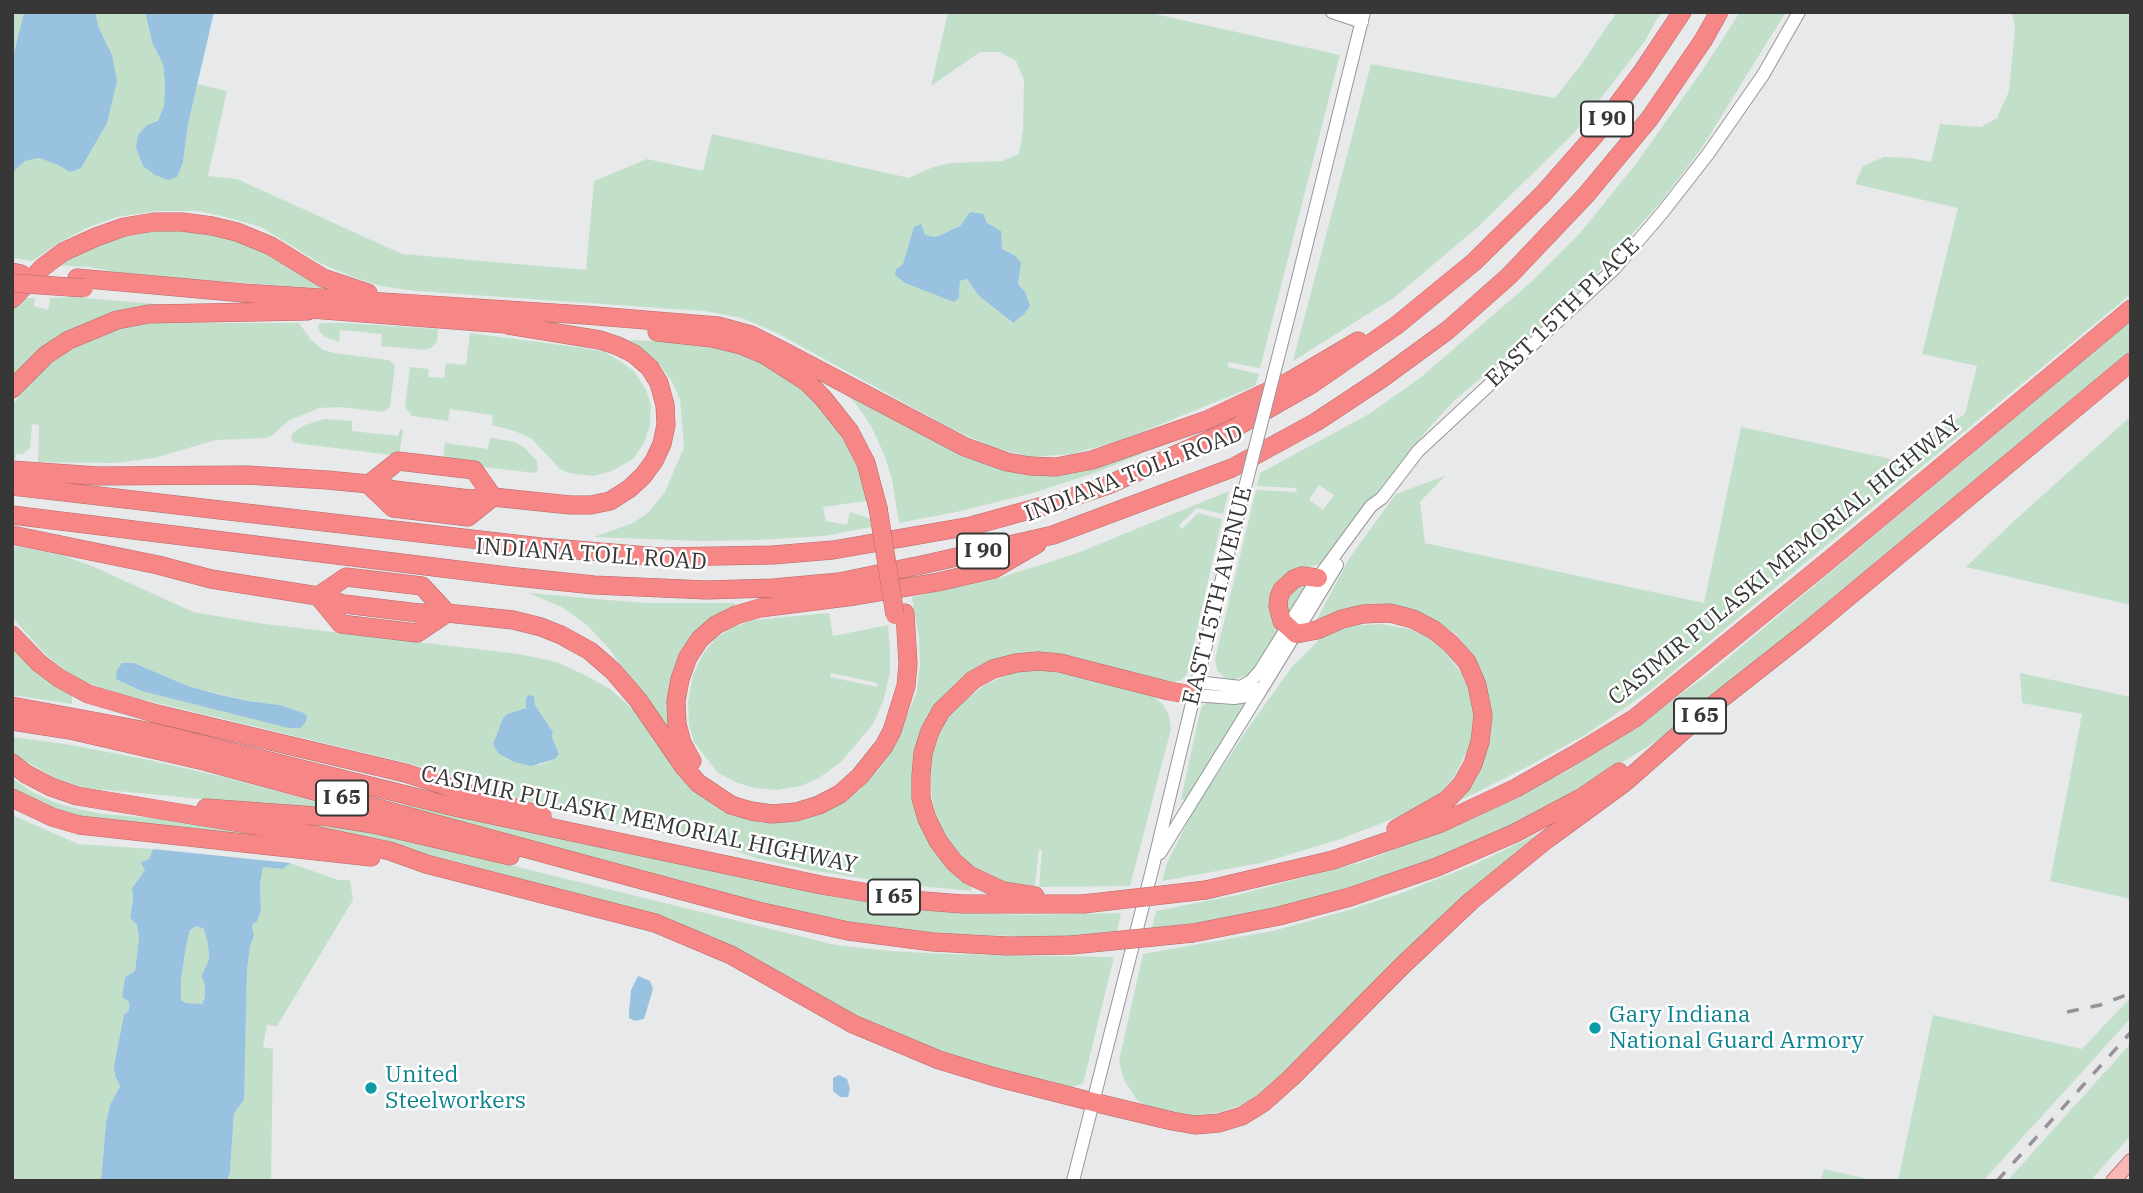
<!DOCTYPE html>
<html>
<head>
<meta charset="utf-8">
<style>
  body { margin:0 }
  #map { position:relative; width:2143px; height:1193px; overflow:hidden; background:#e8e9ea; font-family:"IBM Plex Serif",serif }
  canvas { display:block }
  .frame { position:absolute; inset:0; border:14px solid #373737; pointer-events:none }
</style>
</head>
<body>
<div id="map">
<canvas width="2143" height="1193"></canvas>
<div class="frame"></div>
</div>
<script>
const ctx = document.querySelector('canvas').getContext('2d');
ctx.lineJoin = 'round';
function fill(path, color) { ctx.fillStyle = color; ctx.fill(path, 'evenodd'); }
const shape = rows => new Path2D(rows.map(r => 'M' + r).join(''));
function strokePath(path, color, width, dash) { ctx.strokeStyle = color; ctx.lineWidth = width; ctx.lineCap = dash ? 'butt' : 'round'; ctx.setLineDash(dash || []); ctx.stroke(path); }
function write(font, color, halo, rows, align = 'center') {
  ctx.font = font + ' "IBM Plex Serif",serif'; ctx.lineWidth = 5; ctx.setLineDash([]); ctx.textBaseline = 'middle'; ctx.strokeStyle = halo; ctx.fillStyle = color; for (const [text, x, y, turn = 0] of rows) {
    ctx.save(); ctx.translate(x, y); ctx.rotate((+turn || 0) * Math.PI / 180); ctx.textAlign = isNaN(turn) ? turn : align; if (halo) ctx.strokeText(text, 0, 0); ctx.fillText(text, 0, 0); ctx.restore();
  }
}
fill(shape([
  [12,12,24,12,12,61],
  [95,12,145,12,152,42,163,64,165,84,164,106,158,121,147,125,183,162,188,124,197,84,227,91,208,176,237,179,402,254,586,270,594,181,647,159,703,171,712,134,909,178,933,167,951,163,1002,161,1019,154,1023,130,1024,80,1016,61,1000,52,980,52,931,86,948,12,1146,12,1340,55,1260,368,1228,362,1228,367,1259,374,1255,386,1122,440,1072,454,1032,457,994,448,952,429,777,333,742,318,704,311,416,291,381,286,353,277,320,263,261,227,226,217,197,211,157,211,117,217,89,227,58,243,32,261,12,258,12,182,15,170,24,161,39,158,58,165,70,172,112,55,99,28],
  [970,212,1002,249,1014,255,1018,284,1025,292,1012,323,979,296,967,279,960,281,959,298,896,269,903,264,925,235,936,237,960,226],
  [1617,12,1661,12,1645,41,1574,133,1479,226,1395,297,1293,361,1371,64,1555,98,1581,65],
  [1740,12,1786,12,1701,149,1659,204,1598,272,1539,328,1454,401,1427,430,1377,493,1366,502,1320,564,1296,571,1285,577,1280,630,1256,668,1247,675,1232,680,1224,677,1217,670,1215,659,1256,490,1297,492,1296,488,1257,486,1260,473,1369,414,1420,378,1530,283,1581,232,1635,165,1704,68],
  [1319,485,1334,495,1323,510,1309,500],
  [2012,12,2131,12,2131,294,1652,689,1585,735,1525,768,1455,803,1476,775,1484,685,1474,657,1457,635,1432,618,1407,609,1377,604,1344,609,1316,621,1350,557,1396,494,1445,476,1420,502,1425,543,1704,603,1741,427,1895,460,1965,414,1977,366,1922,354,1958,208,1855,184,1863,166,1884,157,1911,158,1931,162,1940,124,1981,127,1997,118,2009,91,2015,29],
  [150,229,207,229,257,246,330,289,132,275,89,267,54,265,101,239],
  [75,297,179,306,128,311,12,382,12,309,22,298,35,298,34,306,48,310,50,298],
  [2131,321,2131,350,1674,730,1565,798,1504,832,1416,867,1300,902,1224,921,1151,932,1156,911,1237,895,1363,862,1465,821,1567,771,1641,723,1710,673],
  [161,323,299,323,311,340,323,350,334,353,389,360,395,365,390,407,383,412,340,407,319,408,288,421,273,435,266,438,216,440,154,458,114,463,38,462,39,425,32,424,30,448,22,454,16,454,15,460,12,460,12,406,21,393,41,371,68,352,99,336,126,326],
  [322,323,346,323,438,329,437,342,432,347,424,350,381,346,382,334,340,330,339,342,325,337,319,330,318,325],
  [470,333,576,347,602,351,617,359,634,371,646,390,651,405,650,425,644,443,633,459,612,471,593,476,569,473,560,469,532,439,515,431,492,425,493,415,450,409,448,421,412,416,405,407,410,367,429,369,428,377,444,378,446,363,466,365],
  [628,340,679,342,720,347,750,357,779,372,806,393,830,417,847,446,858,469,867,501,823,507,826,521,847,525,850,512,871,519,872,527,824,536,758,540,703,541,594,537,633,523,649,512,665,492,684,447,680,399,671,380,657,361],
  [842,390,1010,468,1140,451,1141,454,1097,472,1033,493,961,511,899,523,892,479,884,454,871,426,856,404],
  [2131,416,2131,605,1966,567,2015,520],
  [324,419,352,421,352,431,398,436,400,429,403,430,399,456,295,443,292,441,291,437,295,431,305,425],
  [490,438,515,442,525,448,537,461,538,470,534,473,443,462,445,443,488,449],
  [1229,491,1223,514,1197,508,1179,525,1182,529,1198,513,1222,519,1187,674,1181,680,1171,683,1066,656,954,687,914,787,955,872,972,886,971,891,890,883,810,870,756,858,718,845,610,823,540,805,470,781,407,763,120,694,85,682,66,671,43,652,12,617,12,561,15,546,61,555,92,566,193,612,265,624,519,654,556,662,585,675,610,689,636,712,680,775,699,795,723,812,762,823,786,821,836,804,859,791,879,769,895,745,916,694,920,665,919,638,912,597,999,578,1075,554],
  [134,663,188,686,248,701,280,705,304,713,117,679],
  [529,695,533,696,535,705,553,732,552,737,559,754,555,759,539,765,495,736,499,731,503,718,507,714,526,708],
  [1309,583,1288,617,1284,601,1291,587],
  [528,593,644,603,735,603,735,609,687,646,678,742,610,650,588,626,562,607],
  [829,613,833,636,888,625,890,648,890,672,884,699,873,724,841,762,819,778,801,786,777,790,754,788,735,782,717,772,694,742,689,725,688,702,693,675,703,654,715,639,733,627,754,620],
  [831,673,877,683,877,687,830,677],
  [1381,624,1410,629,1431,639,1447,654,1461,673,1470,693,1474,718,1472,741,1454,777,1436,798,1413,811,1341,839,1261,863,1162,881,1167,863,1195,808,1251,724,1292,667,1321,638,1351,626],
  [12,644,72,692,72,704,12,695],
  [1032,669,1056,671,1153,696,1163,705,1169,715,1171,729,1130,886,1039,887,1042,850,1039,849,1035,887,1024,888,998,880,970,864,950,843,937,820,932,798,930,770,933,746,945,720,963,702,986,684,1010,674],
  [2020,673,2131,697,2131,899,2050,881,2082,714,2022,703],
  [1208,702,1229,705,1242,703,1245,706,1185,801,1181,799,1199,716,1202,706],
  [12,737,71,745,144,759,228,778,350,811,349,813,85,788,57,779,18,757,12,753],
  [12,778,32,792,56,803,78,809,103,814,164,819,264,836,264,838,101,822,47,808,12,790],
  [405,804,761,881,858,900,978,913,1025,915,1121,913,1116,935,1052,937,943,934,836,920,774,908,405,807],
  [12,815,78,844,153,849,145,870,132,888,133,900,130,918,137,925,139,937,135,971,125,977,122,997,129,1002,129,1011,124,1014,114,1066,115,1076,120,1085,110,1105,106,1122,101,1181,12,1181],
  [251,820,367,830,836,945,891,951,945,954,1114,957,1083,1084,1068,1088,968,1062,926,1047,884,1030,605,902,451,860,393,847],
  [1546,830,1461,898,1411,945,1272,1087,1253,1101,1221,1112,1192,1116,1147,1107,1137,1100,1124,1080,1119,1061,1143,954,1273,931,1345,911,1399,894,1473,865],
  [290,863,338,880,350,880,353,900,277,1026,267,1025,263,1047,273,1049,271,1181,227,1181,230,1173,234,1113,244,1078,247,970,250,946,254,936,252,925,261,910,260,884,263,866,283,869],
  [197,926,204,929,208,945,209,959,201,977,204,981,205,990,202,1005,186,1003,181,1000,181,980,186,946,190,930],
  [2131,997,2131,1018,1983,1181,1898,1181,1933,1015,2082,1049],
  [2131,1043,2131,1135,2090,1181,2007,1181],
  [1824,1169,1876,1181,1821,1181]
]), '#c2e0c9');
fill(shape([
  [24,12,95,12,99,28,112,55,117,81,107,123,81,168,70,172,58,165,39,158,25,161,15,170,12,182,12,61],
  [145,12,214,12,188,124,183,162,177,177,168,180,155,175,143,166,136,147,138,135,147,125,158,121,164,106,165,84,163,64,152,42],
  [970,212,983,214,987,223,1001,231,1002,249,1014,255,1021,262,1018,284,1025,292,1030,306,1024,314,1013,323,979,296,967,279,960,281,959,298,954,302,905,283,895,275,896,269,903,264,914,227,921,224,925,235,936,237,960,226],
  [122,663,134,663,188,686,221,695,248,701,280,705,304,713,307,716,306,721,301,728,289,728,142,691,116,679,117,670],
  [529,695,534,696,535,705,553,732,552,737,559,754,555,759,531,766,514,762,498,753,493,744,503,718,507,714,526,708,526,698],
  [153,849,290,863,283,869,263,867,260,884,261,910,257,921,252,925,254,936,250,946,247,970,244,1100,234,1113,230,1173,227,1181,101,1181,106,1122,110,1105,120,1086,115,1076,114,1066,124,1014,129,1011,129,1002,122,997,125,977,135,971,139,937,137,925,130,918,133,900,132,888,145,870,141,863,149,859],
  [197,926,204,929,208,945,209,959,201,977,204,981,205,990,204,999,202,1004,186,1003,181,1000,181,980,186,946,190,930],
  [638,976,650,981,653,989,644,1019,635,1021,629,1018,629,1012,631,990],
  [839,1075,847,1079,850,1089,848,1097,840,1097,833,1091,833,1078]
]), '#99c2e1');
const minor = shape([
  [1332,12,1362,22],
  [1295,291,1364,12],
  [1196,682,1241,687,1251,681,1260,671,1318,578,1371,506,1382,498,1418,451,1615,268,1662,213,1708,154,1763,75,1799,12],
  [1193,695,1234,698,1247,696,1263,687,1337,565],
  [1160,853,1261,690],
  [1073,1181,1153,866,1225,566]
]);
const major = shape([
  [2113,1181,2131,1161]
]);
const highway = shape([
  [12,272,21,274],
  [77,278,243,293,585,315,718,326,751,335,781,350,965,447,1007,462,1030,466,1056,467,1092,460,1207,420,1290,381,1358,341],
  [12,299,43,267,63,252,96,237,124,227,154,222,182,222,212,226,237,232,271,246,323,278,368,293],
  [298,308,518,325],
  [657,332,712,338,741,345,765,355,807,382,823,398,850,432,866,463,878,508],
  [12,389,46,355,69,340,117,320,149,314,308,311],
  [12,470,98,476,247,475,327,480,369,484,395,490,470,499,493,497,570,505,591,505,610,501,629,489,643,476,654,461,662,444,666,425,665,405,659,383,650,368,634,354,618,346,600,340,508,325],
  [369,484,398,461,474,470,493,497],
  [369,485,393,508,468,517,493,497],
  [12,486,541,547,660,557,773,555,833,550,971,526,1058,502,1108,485,1231,430,1312,384,1397,325,1474,262,1543,194,1595,135,1642,72,1682,12],
  [12,515,507,576,594,585,706,590,773,588,839,582,926,564,1053,535,1232,468,1316,422,1381,379,1448,330,1509,276,1586,195,1650,118,1704,39,1719,12],
  [12,535,158,565,211,579,318,596,344,604,419,613,447,613,513,620,541,627,561,635,590,651,613,671,638,700,684,767,698,783,731,805,751,811,772,814,796,812,819,805,840,794,860,776,884,746,892,731,906,686,908,664,905,613],
  [1318,578,1302,576,1294,579,1282,590,1279,597,1278,606,1282,621,1296,634,1317,630,1342,619,1363,614,1390,613,1413,619,1434,630,1451,644,1467,662,1477,685,1483,715,1480,742,1473,764,1462,784,1447,800,1396,829],
  [318,596,341,624,417,633,447,613],
  [318,596,346,577,422,586,447,613],
  [12,635,39,663,59,678,88,694,157,714,405,773,542,816],
  [12,706,152,732,459,808,821,885,911,900,963,904,1083,904],
  [12,721,70,730,204,761,668,887,758,911,848,931,933,942,1008,946,1072,945],
  [1683,729,1805,633,2131,362],
  [692,761,682,743,677,724,676,701,680,679,688,657,700,639,716,625,736,615,760,608,855,596,938,582,994,569,1037,544],
  [12,763,26,774,51,787,77,796,319,836,390,851,426,864,655,923,731,955,853,1024,939,1060,995,1077,1093,1102,1172,1121,1195,1125,1219,1123,1242,1116,1263,1103,1291,1078,1403,965,1471,901,1546,840,1624,783,1691,724],
  [12,798,52,817,79,825,371,857],
  [206,808,329,817,373,824,510,856],
  [1206,890,1333,860,1441,823,1516,788,1574,755,1635,718,1828,561,2131,309],
  [1035,896,1003,891,969,875,954,862,938,841,927,819,921,798,921,775,923,753,930,731,941,711,973,680,993,669,1016,663,1038,661,1060,663,1169,691,1193,695],
  [1193,933,1279,916,1350,897,1437,867,1515,833,1581,798,1619,772]
]);
strokePath(minor, '#969798', 14);
strokePath(major, '#b46a6a', 16);
strokePath(highway, '#b46a6a', 19);
strokePath(minor, '#fff', 12);
strokePath(major, '#fab6b6', 14);
strokePath(highway, '#f78686', 18);
strokePath(shape([
  [2067,1012,2100,1005,2131,993],
  [1997,1181,2131,1032]
]), '#949495', 3.5, [12, 12]);
const minorBridge = shape([
  [1225,566,1295,291]
]);
const highwayBridge = shape([
  [12,283,84,288],
  [878,508,895,615],
  [1083,904,1206,890],
  [1072,945,1193,933]
]);
strokePath(minorBridge, '#969798', 14, []);
strokePath(highwayBridge, '#b46a6a', 19, []);
strokePath(minorBridge, '#fff', 12);
strokePath(highwayBridge, '#f78686', 18);
for (const [x, y, r, color] of [
  [1595,1028,7,"#0f9aa8"],
  [371,1088,7,"#0f9aa8"]
]) { const dot = new Path2D(); dot.arc(x, y, r, 0, 2 * Math.PI); ctx.fillStyle = color; ctx.fill(dot); strokePath(dot, '#fff', 2.5); }
for (const [x, y, w] of [
  [1607,119,52],
  [983,551,52],
  [1700,716,52],
  [342,798,52],
  [894,897,52]
]) { const box = new Path2D(); box.roundRect(x - w / 2, y - 17.5, w, 35, 5); ctx.fillStyle = '#fff'; ctx.fill(box); strokePath(box, '#373737', 2); }
write('bold 21px', '#373737', null, [
  ["I 90",1607,119],
  ["I 90",983,551],
  ["I 65",1700,716],
  ["I 65",342,798],
  ["I 65",894,897]
]);
write('23px', '#373737', '#fff', [
  ["EAST 15TH PLACE",1563,313,-44],
  ["INDIANA TOLL ROAD",1134,474,-21],
  ["INDIANA TOLL ROAD",591,555,4],
  ["CASIMIR PULASKI MEMORIAL HIGHWAY",1785,561,-39],
  ["EAST 15TH AVENUE",1218,596,-76],
  ["CASIMIR PULASKI MEMORIAL HIGHWAY",639,820,12]
]);
write('23px', '#0d838f', '#fff', [
  ["Gary Indiana",1609,1015],
  ["National Guard Armory",1609,1041],
  ["United",385,1075],
  ["Steelworkers",385,1101]
], 'left');
</script>
</body>
</html>
